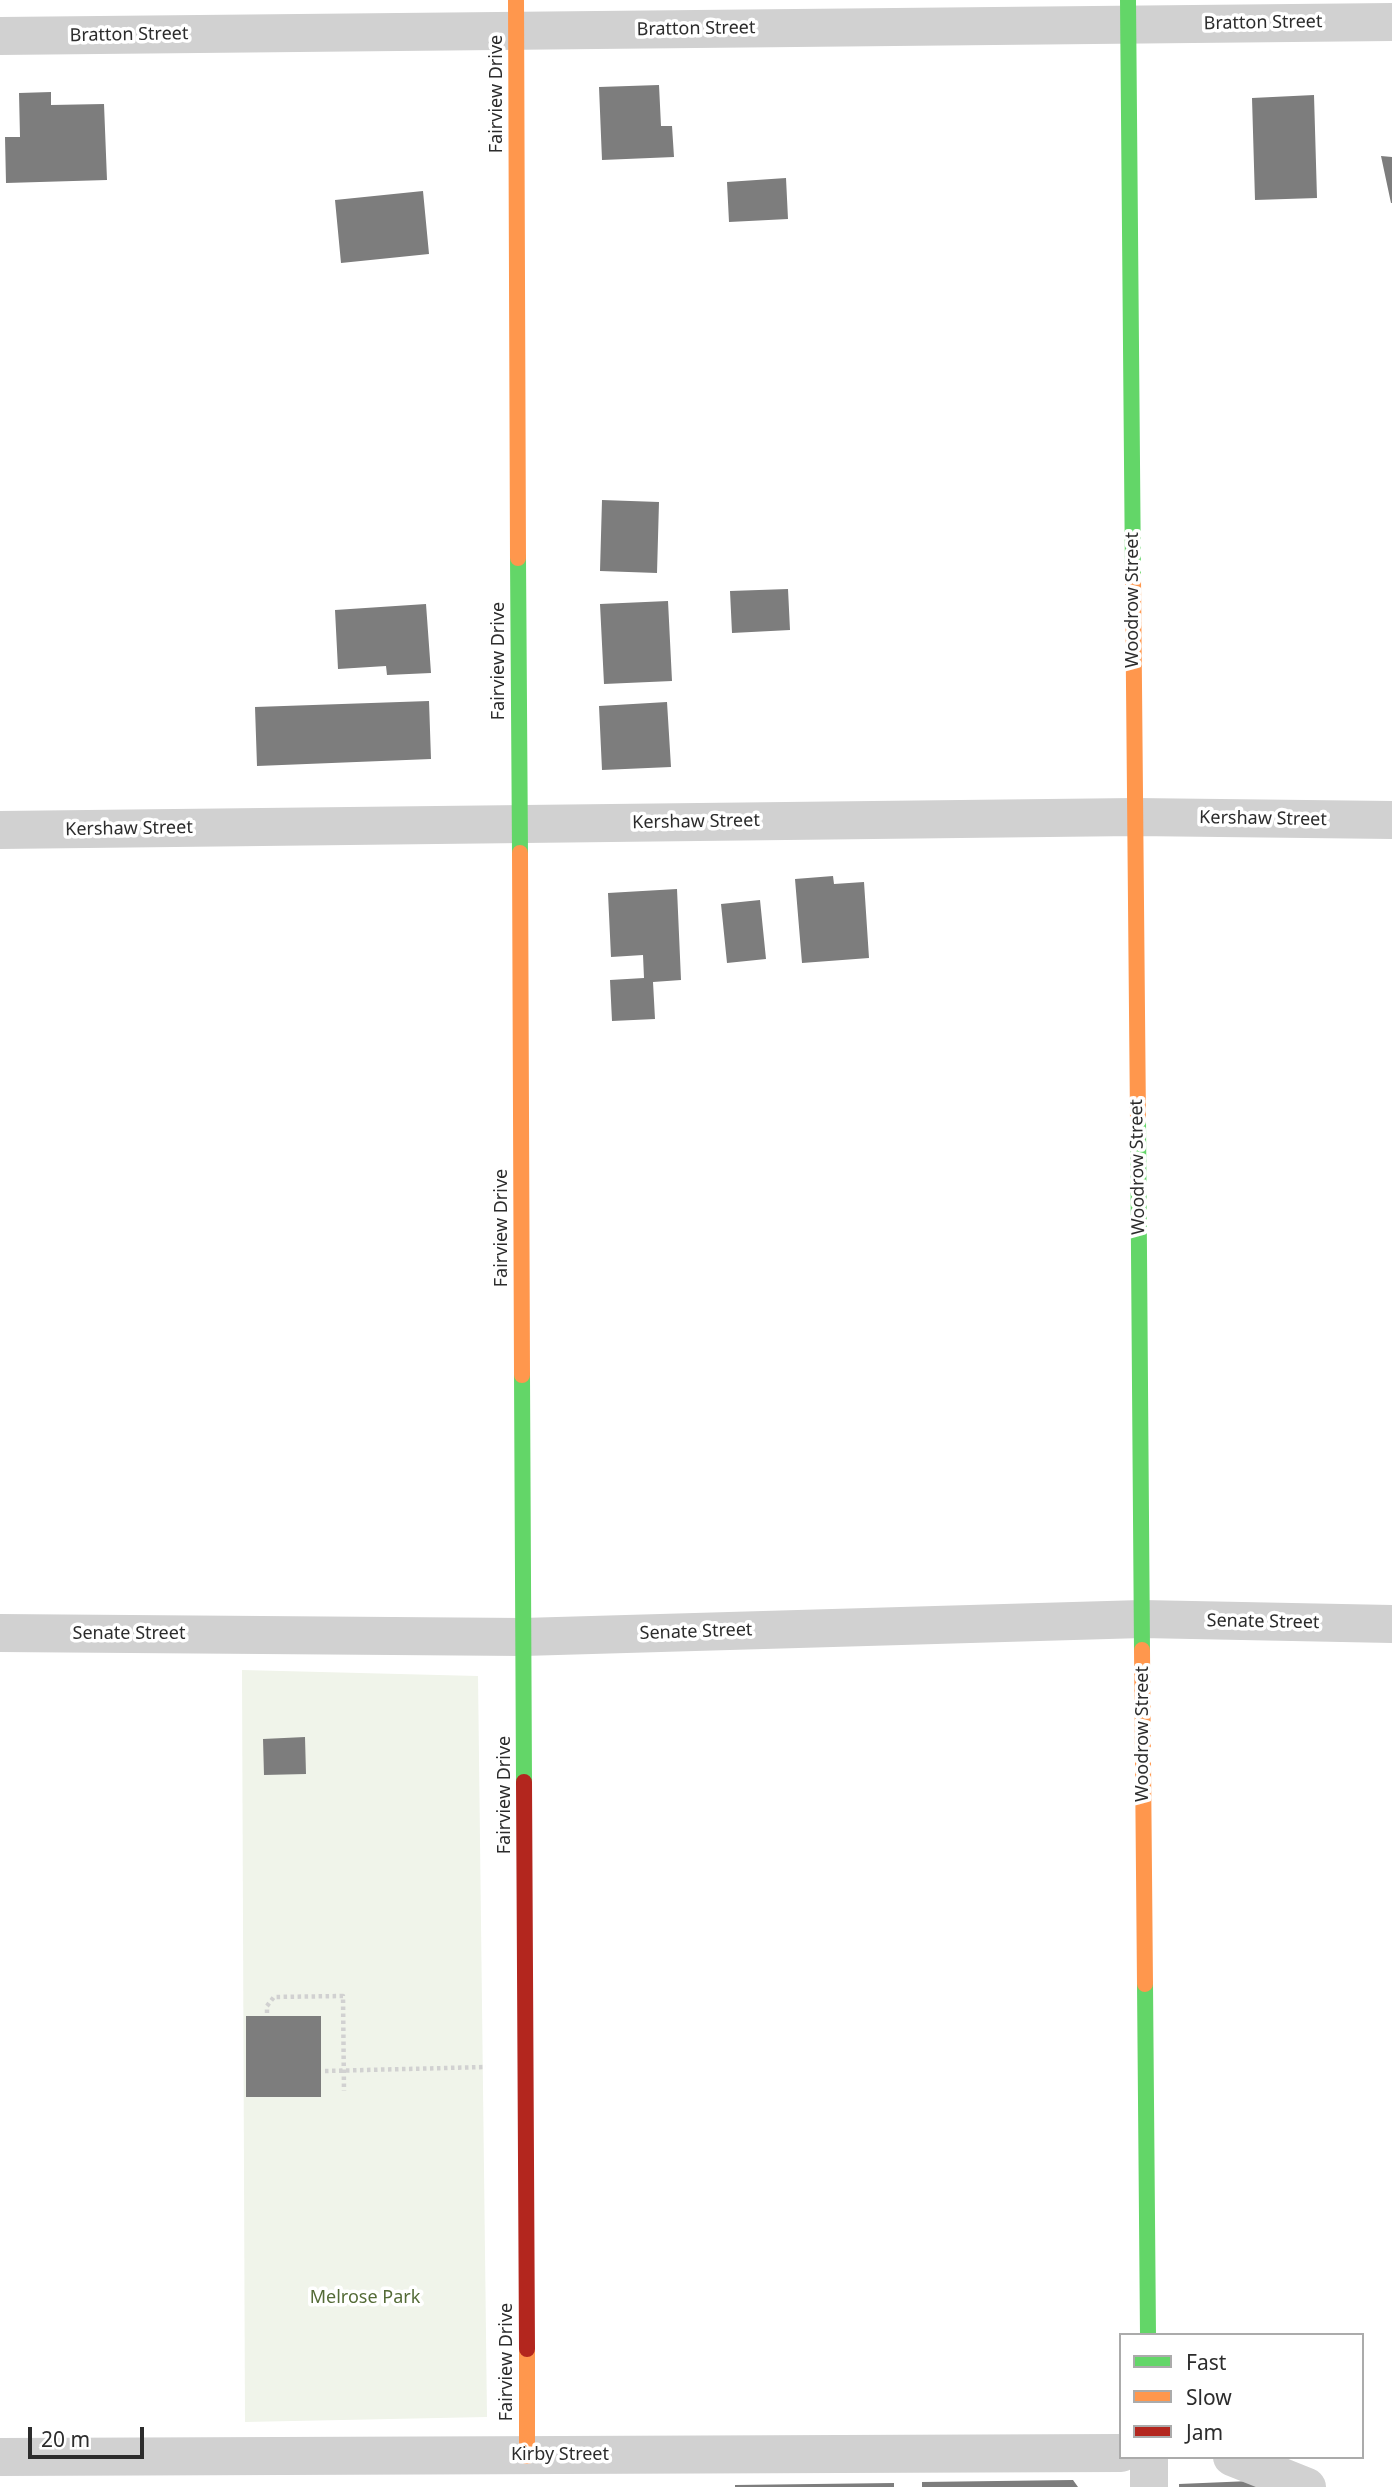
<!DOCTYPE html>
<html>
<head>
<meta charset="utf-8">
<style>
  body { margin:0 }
  #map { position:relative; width:1392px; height:2487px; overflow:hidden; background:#fff; font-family:"Noto Sans",sans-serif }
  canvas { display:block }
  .legend { position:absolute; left:1119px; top:2333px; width:245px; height:126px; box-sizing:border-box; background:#fff; border:2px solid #ababab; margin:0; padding:9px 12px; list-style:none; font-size:21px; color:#2c2c2c }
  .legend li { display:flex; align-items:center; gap:14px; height:35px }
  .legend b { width:35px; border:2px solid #ababab }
  .scale { position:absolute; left:28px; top:2427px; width:116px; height:32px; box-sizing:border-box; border:4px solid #2c2c2c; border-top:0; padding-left:9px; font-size:21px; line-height:24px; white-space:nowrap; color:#2c2c2c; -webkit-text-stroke:5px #fff; paint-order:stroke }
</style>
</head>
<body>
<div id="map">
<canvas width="1392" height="2487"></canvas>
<ul class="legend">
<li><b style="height:9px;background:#63d668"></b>Fast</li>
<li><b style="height:9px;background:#ff974d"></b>Slow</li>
<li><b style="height:9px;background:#b3261e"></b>Jam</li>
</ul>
<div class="scale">20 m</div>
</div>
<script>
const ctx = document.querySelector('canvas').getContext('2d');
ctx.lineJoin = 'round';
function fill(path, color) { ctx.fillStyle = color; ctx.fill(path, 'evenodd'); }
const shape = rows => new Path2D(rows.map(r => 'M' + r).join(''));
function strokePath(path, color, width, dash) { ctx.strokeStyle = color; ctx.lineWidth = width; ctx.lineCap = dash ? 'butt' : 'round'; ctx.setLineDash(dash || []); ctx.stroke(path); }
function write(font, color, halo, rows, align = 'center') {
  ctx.font = font + ' "Noto Sans",sans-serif'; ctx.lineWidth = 7; ctx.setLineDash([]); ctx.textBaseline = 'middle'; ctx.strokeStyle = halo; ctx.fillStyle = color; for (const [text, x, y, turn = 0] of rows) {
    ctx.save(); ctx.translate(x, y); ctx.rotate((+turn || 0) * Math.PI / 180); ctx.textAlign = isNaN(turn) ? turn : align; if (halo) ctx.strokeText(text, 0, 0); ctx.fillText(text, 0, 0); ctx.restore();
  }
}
fill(shape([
  [242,1670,478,1676,487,2417,245,2422]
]), '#f0f4ea');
fill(shape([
  [659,85,661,126,672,126,674,157,602,160,599,87],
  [51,92,51,105,104,104,107,180,6,183,5,137,20,137,19,93],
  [1314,95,1317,198,1255,200,1252,98],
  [1381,156,1392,157,1392,203,1391,203],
  [786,178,788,219,729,222,727,182],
  [423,191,429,254,341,263,335,200],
  [602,500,659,502,657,573,600,571],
  [788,589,790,630,732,633,730,591],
  [668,601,672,681,604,684,600,604],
  [426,604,431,673,387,675,386,666,338,669,335,610],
  [429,701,431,759,257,766,255,707],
  [667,702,671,767,602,770,599,706],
  [833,876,834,884,864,882,869,958,802,963,795,879],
  [677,889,681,980,653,982,655,1019,612,1021,610,980,644,978,643,955,611,957,608,893],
  [760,900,766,959,727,963,721,904],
  [305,1737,306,1774,264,1775,263,1739],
  [246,2016,321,2016,321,2097,246,2097],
  [1073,2480,1078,2487,922,2487,922,2482],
  [1274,2480,1274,2487,1179,2487,1179,2484],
  [894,2483,894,2487,735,2487,735,2485]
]), '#7d7d7d');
strokePath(shape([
  [267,2013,267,2006,274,1997,343,1996,344,2091],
  [325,2071,486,2067]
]), '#d1d1d1', 4.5, [3.5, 3.5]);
strokePath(shape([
  [0,36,1392,22],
  [0,830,1135,817,1392,820],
  [0,1633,523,1637,1142,1619,1392,1624],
  [0,2457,1121,2453],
  [1149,2457,1149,2487],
  [1232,2457,1307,2487]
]), '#d1d1d1', 38);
strokePath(shape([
  [1128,0,1133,577],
  [518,558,520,853],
  [1138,1120,1142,1650],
  [522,1375,524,1782],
  [1145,1984,1148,2335]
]), '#63d668', 16);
strokePath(shape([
  [516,0,518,558],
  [1133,577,1138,1120],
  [520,853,522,1375],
  [1142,1650,1145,1984],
  [527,2349,527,2456]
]), '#ff974d', 16);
strokePath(shape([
  [524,1782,527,2349]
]), '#b3261e', 16);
write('18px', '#2c2c2c', '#fff', [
  ["Bratton Street",1263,23,-1],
  ["Bratton Street",696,29,-1],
  ["Bratton Street",129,35,-1],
  ["Fairview Drive",497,94,-90],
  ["Woodrow Street",1133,600,-90],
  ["Fairview Drive",499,661,-90],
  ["Kershaw Street",1263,819,1],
  ["Kershaw Street",696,822,-1],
  ["Kershaw Street",129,829,-1],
  ["Woodrow Street",1138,1167,-91],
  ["Fairview Drive",502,1228,-90],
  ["Senate Street",1263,1622,1],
  ["Senate Street",696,1632,-2],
  ["Senate Street",129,1634],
  ["Woodrow Street",1143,1734,-90],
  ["Fairview Drive",505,1795,-90],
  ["Fairview Drive",507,2362,-90],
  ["Kirby Street",560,2455]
]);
write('18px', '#546b37', '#fff', [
  ["Melrose Park",365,2298]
]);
</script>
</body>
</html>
